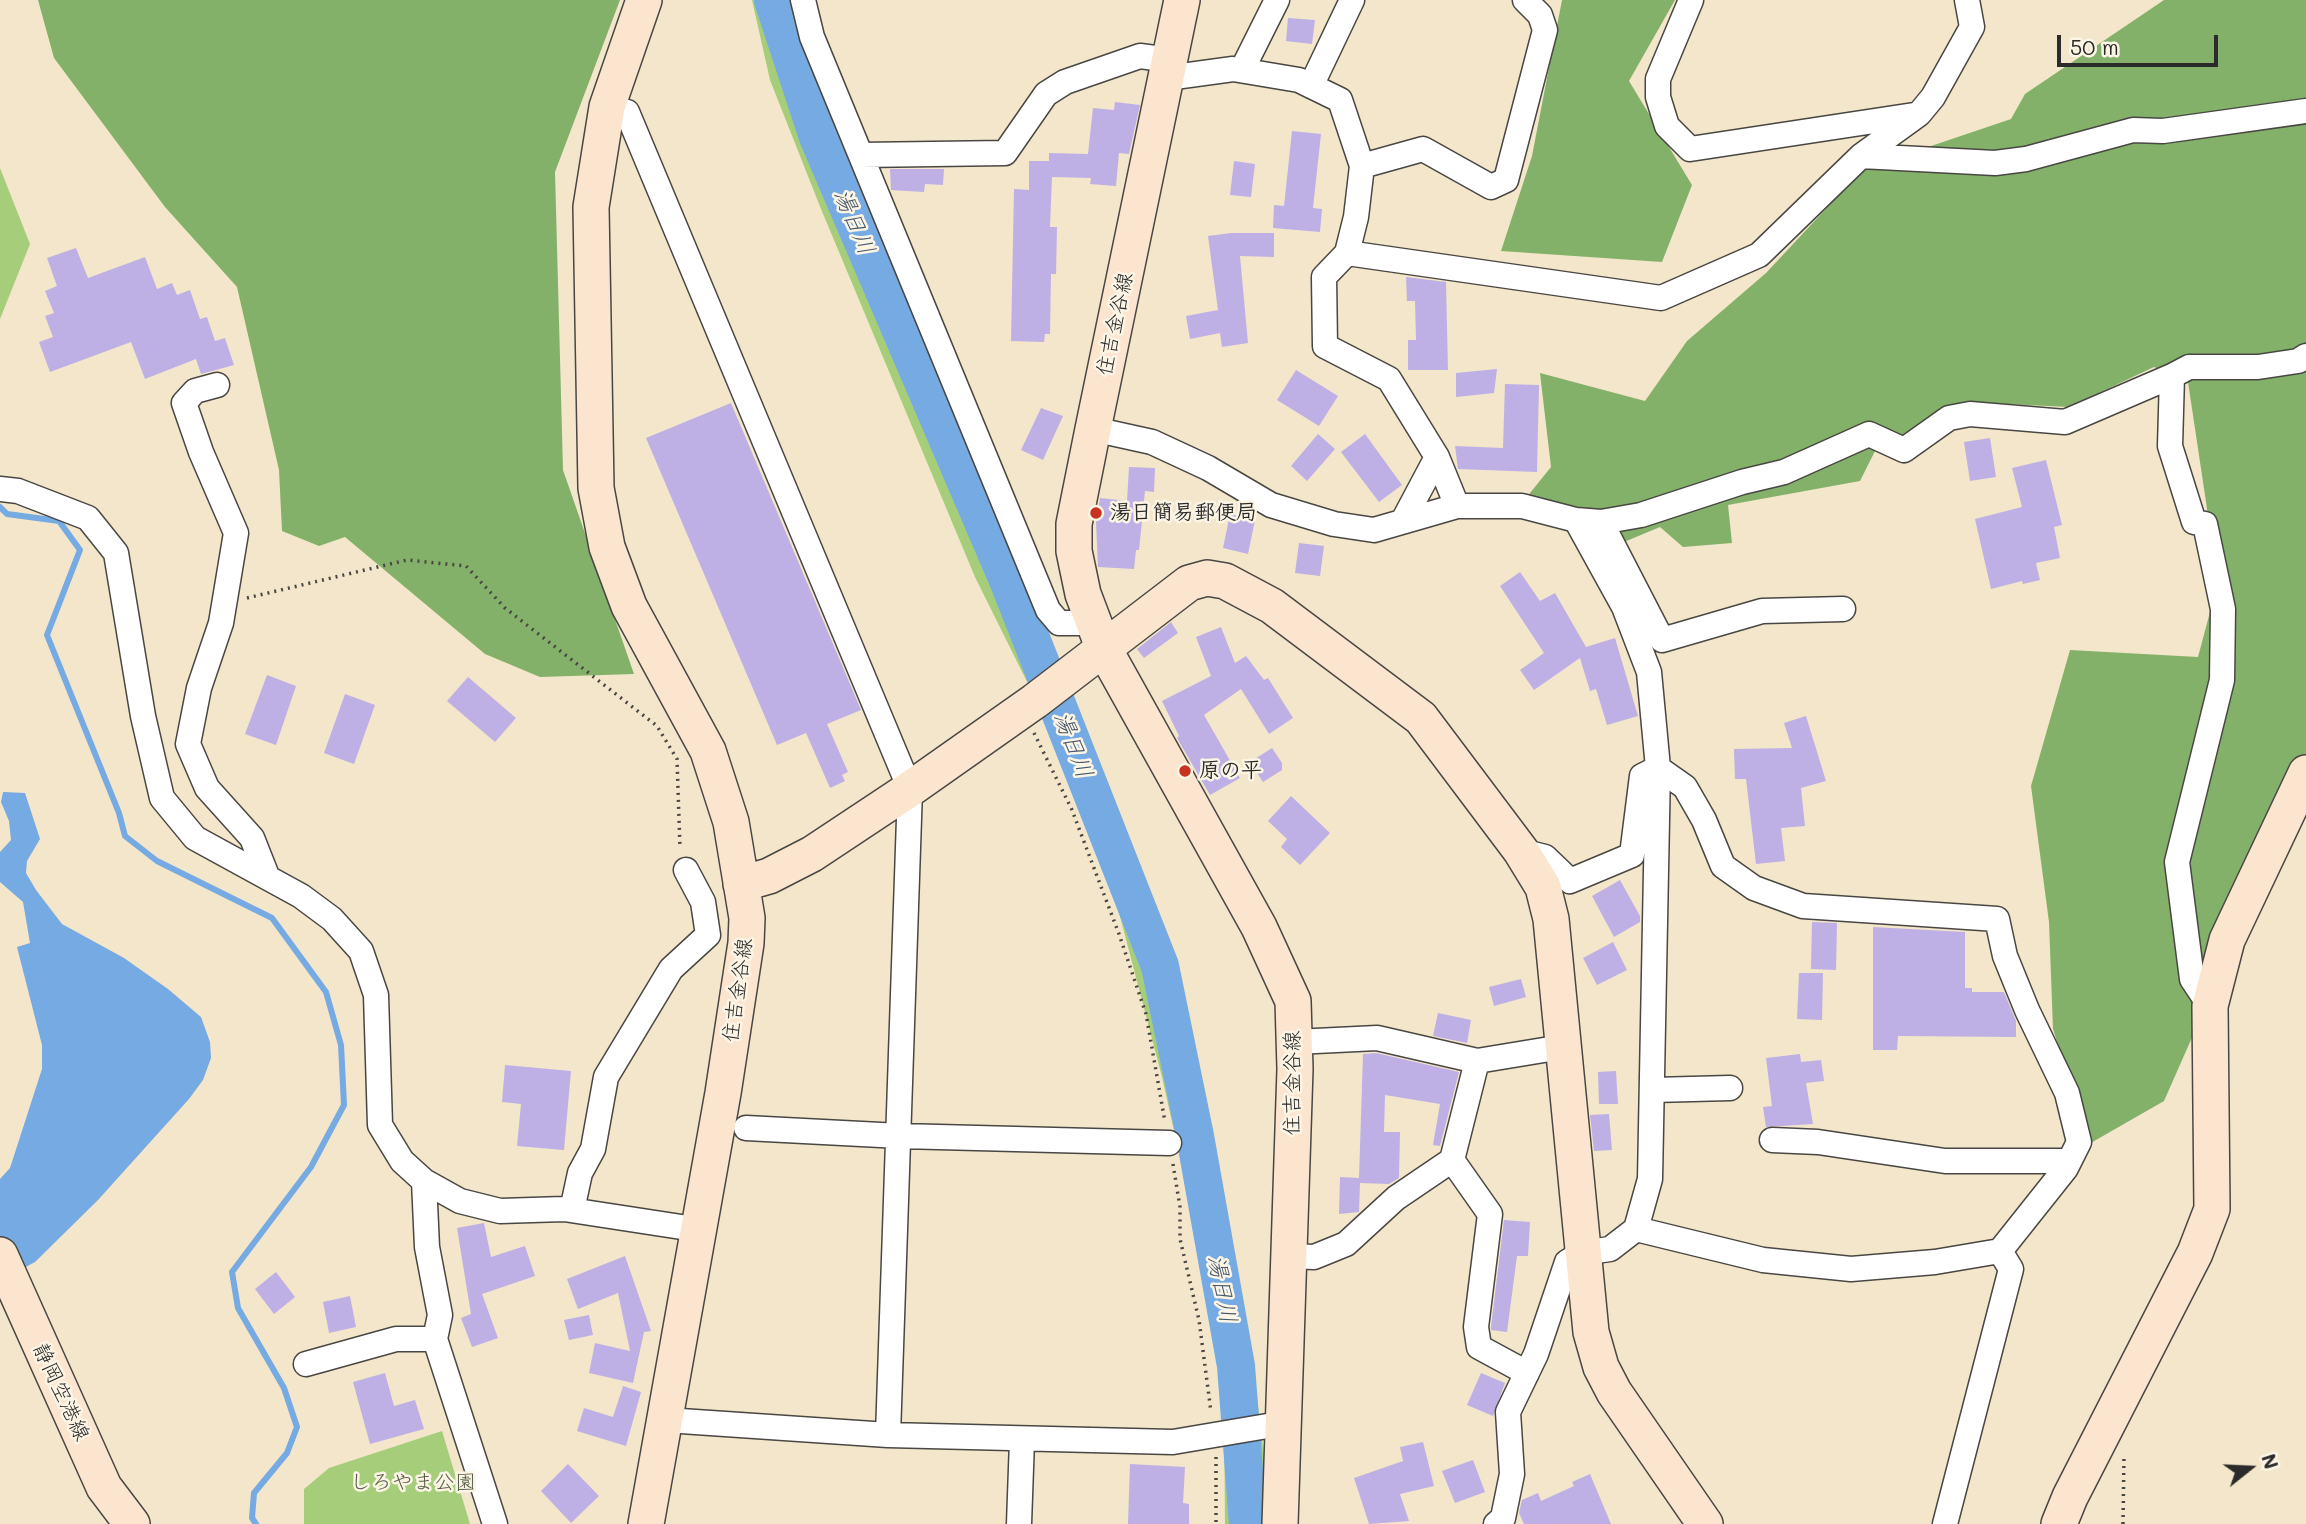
<!DOCTYPE html>
<html>
<head>
<meta charset="utf-8">
<style>
  body { margin:0 }
  #map { position:relative; width:2306px; height:1524px; overflow:hidden; background:#f3e6ca; font-family:Mali,sans-serif }
  canvas { display:block }
  .north { position:absolute; left:2215px; top:1433px; width:70px; height:70px; -webkit-text-stroke:5px #fcf5e5; paint-order:stroke; rotate:72deg; font-size:19px; font-weight:700; line-height:28px; text-align:center; color:#2b2b2b }
  .north::after { content:''; display:block; margin:auto; width:24px; height:32px; background:#2b2b2b; clip-path:polygon(50% 0,100% 100%,50% 72%,0 100%) }
  .scale { position:absolute; left:2057px; top:35px; width:161px; height:32px; box-sizing:border-box; border:4px solid #2b2b2b; border-top:0; padding-left:9px; font-size:21px; line-height:24px; white-space:nowrap; color:#2b2b2b; -webkit-text-stroke:5px #fcf5e5; paint-order:stroke }
</style>
</head>
<body>
<div id="map">
<canvas width="2306" height="1524"></canvas>
<div class="north">N</div>
<div class="scale">50 m</div>
</div>
<script>
const ctx = document.querySelector('canvas').getContext('2d');
ctx.lineJoin = 'round';
function fill(path, color) { ctx.fillStyle = color; ctx.fill(path, 'evenodd'); }
const shape = rows => new Path2D(rows.map(r => 'M' + r).join(''));
function strokePath(path, color, width, dash) { ctx.strokeStyle = color; ctx.lineWidth = width; ctx.lineCap = dash ? 'butt' : 'round'; ctx.setLineDash(dash || []); ctx.stroke(path); }
function write(font, color, halo, rows, align = 'center') {
  ctx.font = font + ' Mali,"Klee One",sans-serif'; ctx.lineWidth = 5; ctx.setLineDash([]); ctx.textBaseline = 'middle'; ctx.strokeStyle = halo; ctx.fillStyle = color; for (const [text, x, y, turn = 0] of rows) {
    ctx.save(); ctx.translate(x, y); ctx.rotate((+turn || 0) * Math.PI / 180); ctx.textAlign = isNaN(turn) ? turn : align; if (halo) ctx.strokeText(text, 0, 0); ctx.fillText(text, 0, 0); ctx.restore();
  }
}
fill(shape([
  [752,0,787,0,906,275,973,457,1044,629,1078,726,1118,813,1171,953,1255,1380,1271,1512,1270,1524,1225,1524,1224,1412,1207,1279,1162,1077,1116,901,1043,714,975,577,821,209,770,80],
  [0,168,30,244,0,319],
  [442,1431,470,1524,304,1524,304,1489,329,1468]
]), '#a6ce7a');
fill(shape([
  [38,0,620,0,555,172,563,470,634,674,540,677,485,654,345,537,319,546,282,531,279,470,237,287,165,207,54,58],
  [1562,0,1675,0,1629,81,1692,185,1662,262,1501,251,1532,156],
  [2164,0,2306,0,2306,779,2164,1101,2089,1144,2053,1029,2049,922,2031,786,2070,650,2198,657,2218,582,2188,382,2154,367,2069,407,1963,402,1876,449,1860,481,1728,505,1732,543,1683,547,1660,527,1624,542,1526,498,1551,467,1540,373,1645,401,1687,341,1766,273,1863,169,2011,119,2025,94]
]), '#84b16a');
fill(shape([
  [3,792,25,793,40,839,27,861,26,873,36,890,62,924,124,958,168,989,201,1017,210,1042,211,1058,203,1080,189,1099,98,1200,35,1262,0,1281,0,1179,10,1168,42,1069,42,1045,17,947,30,943,23,902,0,882,0,852,11,840,9,821,1,802]
]), '#75aae3');
strokePath(shape([
  [0,507,7,514,59,521,80,550,47,635,119,813,125,836,157,861,272,918,326,992,341,1045,344,1105,311,1167,232,1272,238,1308,284,1388,297,1427,287,1453,254,1493,252,1518,256,1524]
]), '#75aae3', 6);
strokePath(shape([
  [773,0,818,137,1008,580,1160,966,1195,1136,1236,1366,1248,1524]
]), '#75aae3', 38);
fill(shape([
  [1288,18,1315,20,1312,44,1286,41],
  [1115,102,1140,105,1129,154,1119,153,1116,186,1090,184,1091,178,1052,177,1050,227,1057,227,1056,274,1051,274,1050,334,1045,334,1044,342,1011,341,1014,189,1029,190,1029,161,1049,161,1049,153,1088,154,1093,108,1114,110],
  [1292,131,1321,134,1313,208,1322,209,1320,232,1273,228,1274,205,1284,206],
  [1234,161,1255,164,1251,197,1230,195],
  [890,169,944,169,943,185,925,184,924,192,891,190],
  [1231,233,1274,233,1274,257,1240,256,1248,343,1222,347,1220,333,1190,339,1186,316,1218,310,1208,236],
  [76,248,88,278,145,257,157,289,172,283,177,295,190,290,200,319,207,317,215,341,225,338,234,365,201,374,196,359,145,379,131,342,50,372,39,342,53,337,45,316,54,313,45,291,57,286,47,258],
  [1406,277,1446,282,1448,370,1408,370,1408,340,1416,340,1415,301,1407,301],
  [1497,369,1494,393,1456,397,1456,373],
  [1296,370,1338,396,1319,426,1277,400],
  [1505,384,1539,385,1537,472,1458,469,1455,446,1503,448],
  [731,403,861,710,827,724,848,772,842,775,845,781,830,788,806,733,777,745,646,438],
  [1041,408,1063,416,1043,460,1021,450],
  [1318,434,1335,449,1307,481,1291,466],
  [1365,434,1402,485,1379,502,1341,452],
  [1990,438,1996,477,1970,481,1964,442],
  [2046,460,2062,525,2054,527,2060,558,2036,563,2040,580,2023,584,2022,581,1991,589,1975,519,2022,507,2012,468],
  [1129,467,1155,468,1154,492,1145,491,1139,550,1136,550,1134,569,1098,567,1096,522,1100,498,1127,501],
  [1230,514,1255,520,1248,554,1223,548],
  [1299,543,1324,546,1320,576,1295,573],
  [1520,572,1540,601,1555,593,1586,647,1615,638,1638,716,1607,725,1596,689,1590,691,1580,658,1534,690,1520,670,1544,653,1500,586],
  [1171,622,1178,633,1144,658,1137,649],
  [1221,627,1235,663,1246,656,1264,680,1268,678,1293,718,1269,734,1241,689,1204,715,1240,778,1210,795,1177,738,1179,736,1162,701,1211,676,1196,637],
  [267,675,296,686,276,745,245,734],
  [468,677,516,718,495,742,447,701],
  [345,694,375,705,354,764,324,753],
  [1806,716,1826,781,1801,788,1805,826,1781,828,1785,861,1756,864,1746,779,1735,779,1734,749,1792,748,1784,723],
  [1272,748,1282,763,1282,770,1263,782,1250,762],
  [1291,796,1330,833,1300,865,1281,847,1287,839,1268,821],
  [1620,880,1640,916,1640,922,1614,937,1592,896],
  [1812,922,1837,923,1836,970,1811,969],
  [1873,927,1965,932,1965,988,1972,988,1972,992,2004,992,2016,1021,2016,1037,1898,1036,1897,1050,1873,1050],
  [1613,942,1627,970,1597,985,1583,958],
  [1799,973,1823,973,1822,1020,1797,1019],
  [1521,979,1526,997,1494,1006,1489,987],
  [1438,1013,1471,1020,1467,1043,1433,1036],
  [1376,1053,1459,1072,1440,1146,1433,1145,1440,1104,1385,1095,1384,1132,1400,1132,1399,1178,1389,1184,1360,1183,1359,1212,1339,1214,1340,1177,1359,1178,1363,1054],
  [1800,1054,1801,1062,1821,1060,1824,1081,1806,1083,1813,1124,1766,1127,1763,1107,1772,1106,1766,1058],
  [505,1065,571,1071,564,1150,517,1146,521,1104,502,1102],
  [1616,1071,1618,1104,1599,1104,1598,1072],
  [1609,1114,1612,1150,1594,1151,1590,1115],
  [1504,1220,1530,1222,1528,1256,1517,1256,1507,1332,1491,1330,1491,1327],
  [484,1223,491,1257,525,1246,535,1276,482,1294,498,1338,472,1347,461,1318,471,1314,457,1228],
  [625,1256,651,1331,644,1332,633,1383,589,1373,595,1343,630,1351,618,1293,578,1309,567,1279],
  [276,1272,295,1297,274,1314,255,1289],
  [350,1296,356,1327,329,1333,323,1302],
  [589,1315,593,1335,569,1340,564,1320],
  [385,1373,394,1406,415,1400,424,1429,370,1444,353,1382],
  [1481,1373,1505,1383,1493,1416,1467,1405],
  [623,1386,641,1392,626,1446,577,1431,584,1408,613,1417],
  [1423,1442,1434,1486,1400,1494,1409,1521,1369,1524,1354,1478,1403,1461,1400,1447],
  [1473,1460,1485,1492,1455,1503,1442,1471],
  [568,1464,599,1496,571,1523,541,1491],
  [1130,1464,1185,1467,1183,1503,1189,1504,1189,1524,1128,1524],
  [1590,1474,1611,1524,1524,1524,1519,1513,1522,1500,1538,1493,1541,1501,1574,1486,1572,1482]
]), '#beb0e5');
const street = shape([
  [803,0,812,37,1048,610,1059,623,1094,623],
  [1691,0,1658,79,1658,97,1667,126,1690,149,1914,115],
  [1242,70,1277,0],
  [1167,78,1233,69,1299,80,1340,100,1362,166,1356,217,1347,253,1324,277,1325,346,1389,379,1437,457,1457,506],
  [1311,86,1352,0],
  [607,107,627,112,910,789,888,1435],
  [861,155,1005,153,1046,94,1065,82,1140,56,1170,60],
  [1861,156,1995,163,2026,159,2133,130,2163,131,2306,111],
  [1362,166,1423,149,1491,187,1506,180,1545,30,1540,15,1525,0],
  [1347,253,1661,298,1759,255,1861,156,1919,114,1933,97,1972,27,1967,0],
  [2172,376,2189,367,2258,367,2298,361,2306,356],
  [217,385,195,391,184,403,201,452,236,533,221,623,199,688,188,744,207,788,252,838,267,876],
  [1093,429,1152,442,1208,468,1271,505,1334,524,1374,530,1457,506,1522,506,1576,520,1601,522,1641,515,1742,482,1784,472,1869,434,1904,450,1949,418,1970,414,2065,422,2172,376,2170,446,2194,522,2205,524,2223,609,2222,680,2177,862,2192,979,2210,1006],
  [0,489,18,491,88,518,116,553,143,716,162,798,195,838,301,896,332,919,361,951,376,995,380,1125,402,1161,424,1181,460,1201,500,1211,564,1209,701,1230],
  [1403,521,1437,457],
  [1601,522,1662,640,1762,611,1843,609],
  [1658,768,1685,787,1704,820,1723,866,1754,888,1803,906,1997,919,2005,956,2027,1010,2067,1093,2079,1142,2066,1168,2000,1251,2011,1269,1945,1524],
  [1521,851,1545,857,1570,881,1632,855,1642,776,1658,768],
  [1295,1042,1377,1038,1477,1061],
  [1653,1090,1730,1088],
  [746,1128,900,1136,1169,1143],
  [1772,1140,1818,1142,1945,1161,2069,1161],
  [1452,1160,1477,1061,1562,1047],
  [424,1181,427,1247,440,1315,435,1339],
  [572,1210,580,1173,593,1149,606,1077,671,969,708,935,703,902,686,870],
  [1636,1229,1763,1260,1851,1269,1935,1262,2000,1251],
  [1290,1256,1314,1257,1346,1244,1396,1198,1452,1160,1490,1214,1476,1327,1479,1347,1527,1373],
  [306,1364,396,1339,435,1339,495,1524],
  [666,1420,888,1435,1173,1442,1285,1423],
  [1019,1524,1022,1440],
  [1496,1524,1503,1518,1512,1474,1508,1412,1536,1354,1567,1262,1582,1253,1610,1249,1636,1229,1650,1179,1658,768,1649,672,1624,607,1576,520]
]);
const secondary = shape([
  [644,0,607,107,591,207,596,488,607,547,629,606,708,751,731,822,747,918,746,943,723,1093,646,1524],
  [1182,0,1093,429,1074,524,1074,551,1083,594,1103,647,1259,927,1293,1001,1295,1069,1280,1524],
  [741,884,769,876,812,854,910,789,1035,701,1189,583,1207,578,1225,581,1272,606,1421,718,1521,851,1543,887,1551,919,1591,1332,1601,1367,1614,1392,1705,1524],
  [0,1255,104,1487,132,1524],
  [2059,1524,2070,1497,2195,1253,2212,1209,2210,1006,2227,940,2306,773]
]);
strokePath(street, '#494743', 27);
strokePath(secondary, '#494743', 38);
strokePath(shape([
  [247,598,407,560,466,566,505,608,657,726,677,759,680,848],
  [1034,733,1072,810,1119,934,1146,1014,1165,1122],
  [1173,1164,1180,1207,1180,1239,1199,1320,1211,1412],
  [1216,1457,1216,1524],
  [2123,1524,2124,1456]
]), '#494743', 3.5, [2, 5]);
strokePath(street, '#fff', 24);
strokePath(secondary, '#fbe5cf', 35);
for (const [x, y, r, color] of [
  [1096,513,7,"#c8321e"],
  [1185,771,7,"#c8321e"]
]) { const dot = new Path2D(); dot.arc(x, y, r, 0, 2 * Math.PI); ctx.fillStyle = color; ctx.fill(dot); strokePath(dot, '#fcf5e5', 2.5); }
write('21px', '#2b2b2b', '#fcf5e5', [
  ["住吉金谷線",1115,324,-78],
  ["住吉金谷線",738,990,-82],
  ["住吉金谷線",1293,1083,-90],
  ["静岡空港線",61,1392,65]
]);
write('bold 21px', '#2b2b2b', '#fcf5e5', [
  ["湯日簡易郵便局",1110,513],
  ["原の平",1199,771]
], 'left');
write('21px', '#505c43', '#fcf5e5', [
  ["しろやま公園",413,1483]
]);
write('italic 23px', '#45576b', '#fcf5e5', [
  ["湯日川",854,222,67],
  ["湯日川",1073,745,69],
  ["湯日川",1222,1289,79]
]);
</script>
</body>
</html>
